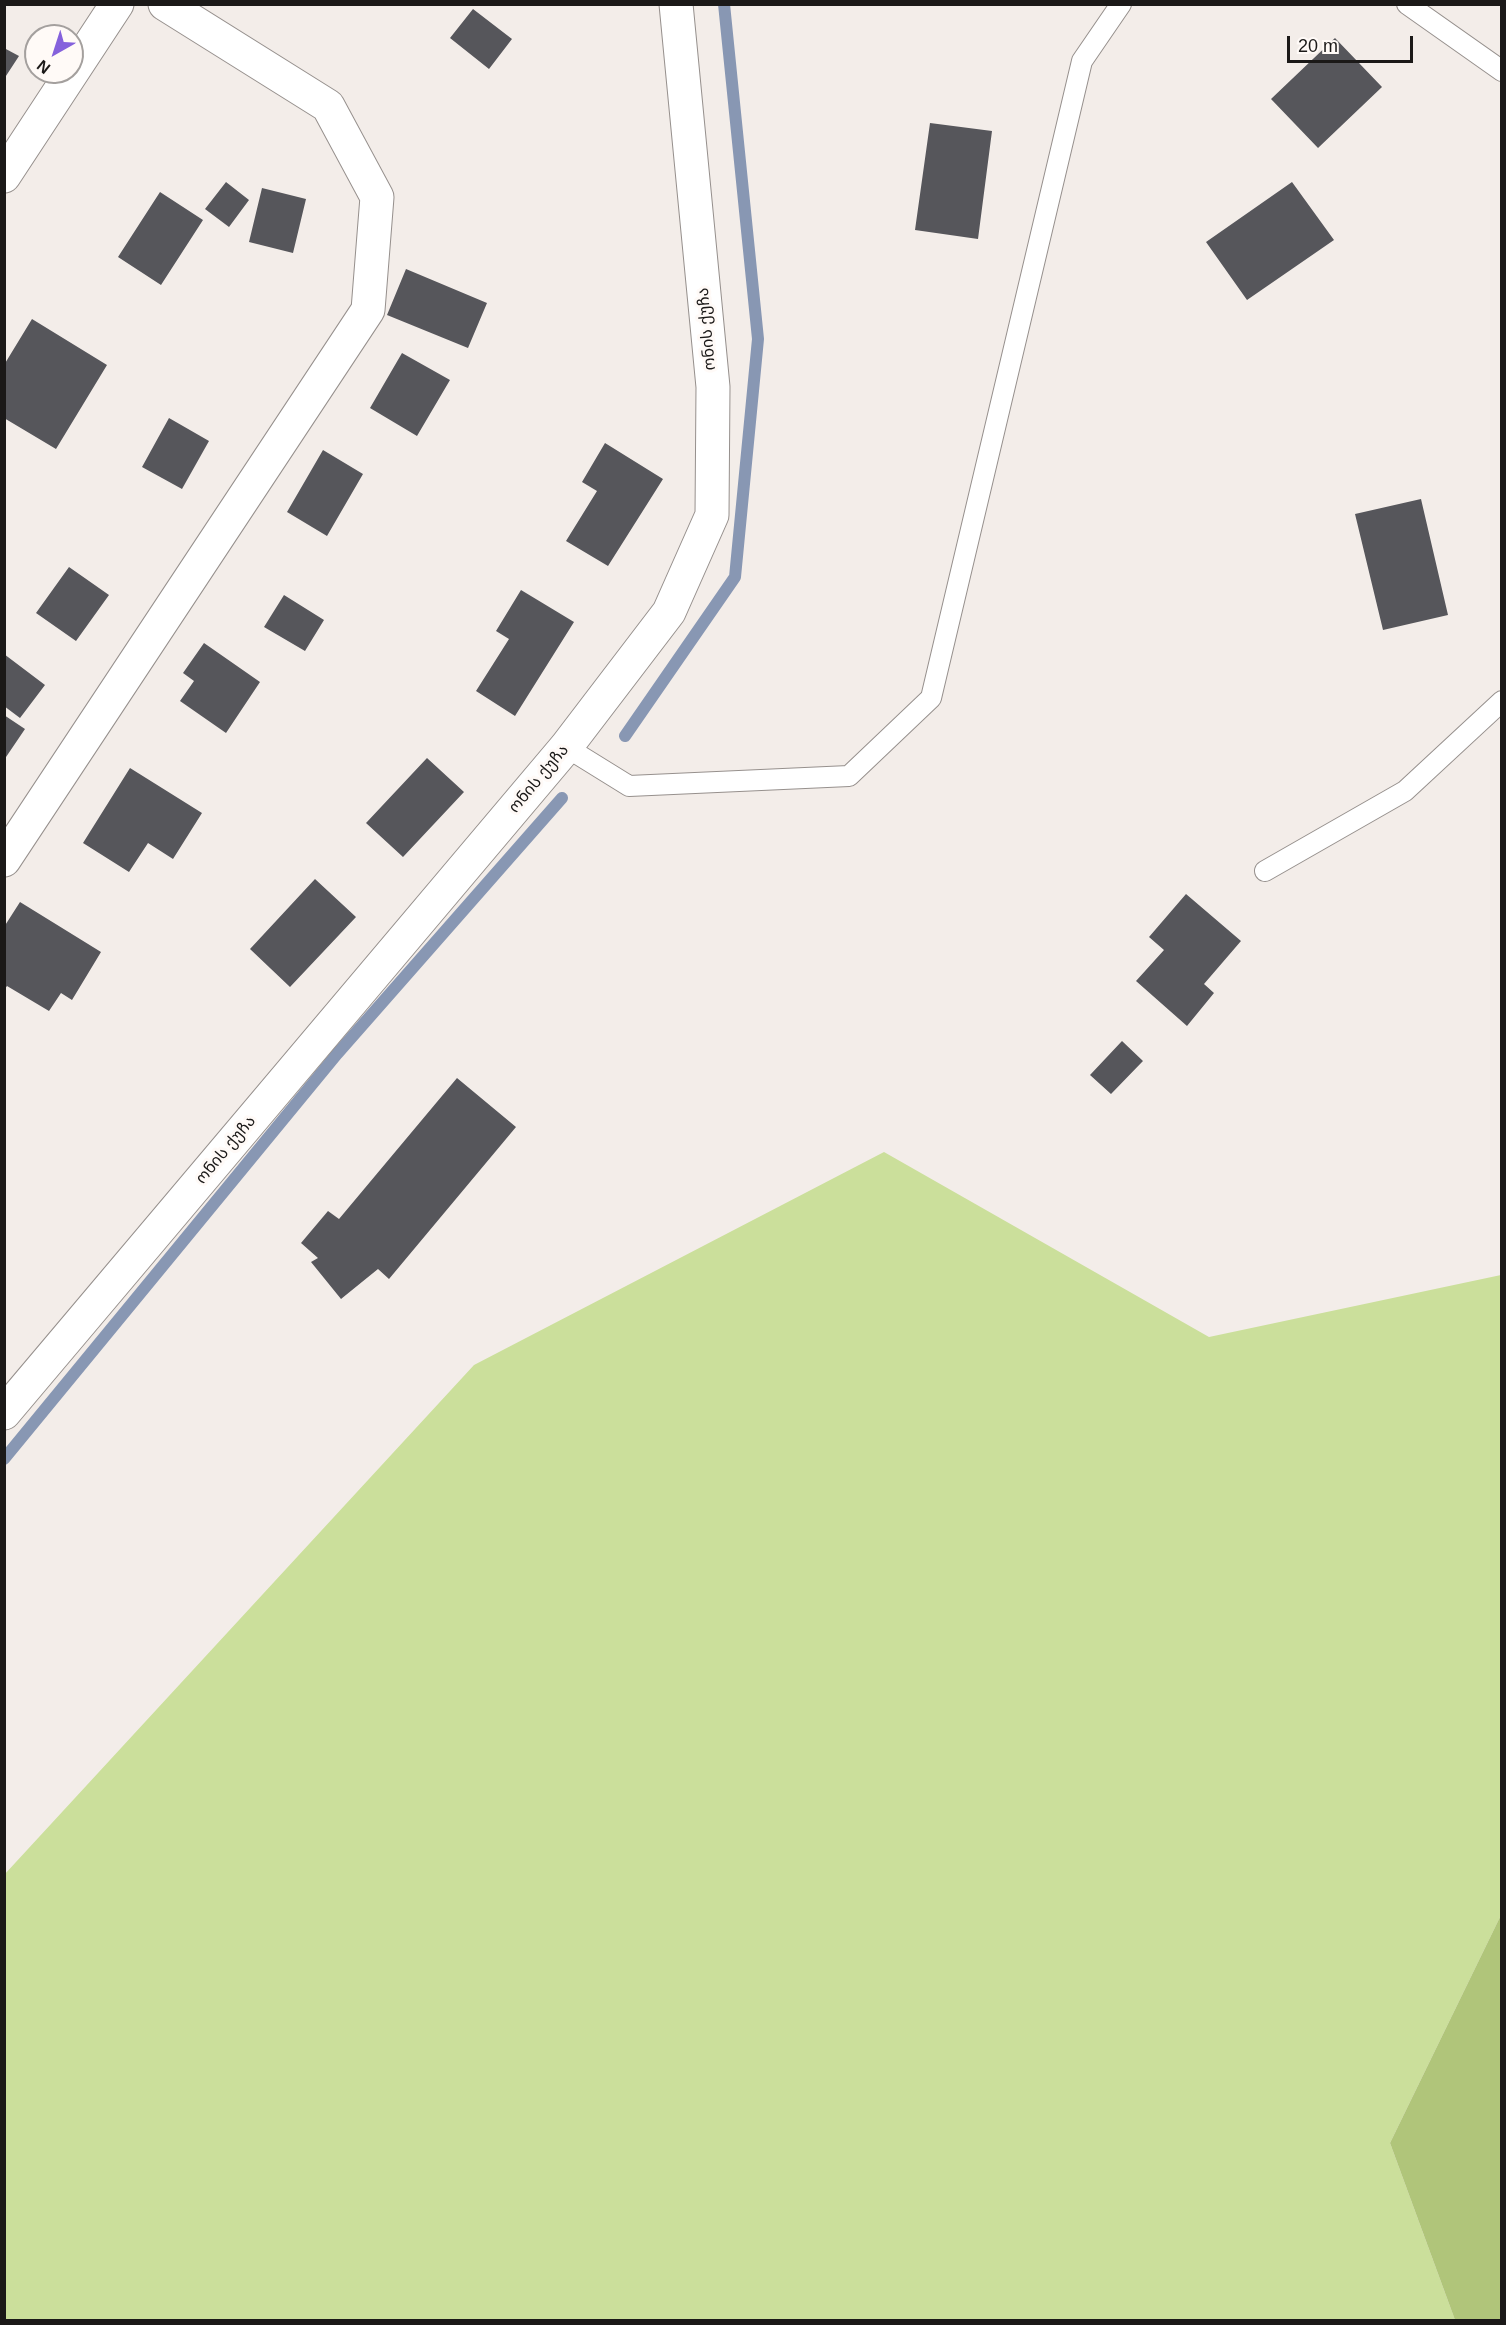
<!DOCTYPE html>
<html>
<head>
<meta charset="utf-8">
<style>
  body { margin:0 }
  #map { position:relative; width:1506px; height:2325px; overflow:hidden; background:#f3ede9; font-family:Helvetica,sans-serif }
  canvas { display:block }
  .frame { position:absolute; inset:0; border:6px solid #1b1918; pointer-events:none }
  .north { position:absolute; left:24px; top:24px; width:60px; height:60px; box-sizing:border-box; background:#fffaf7; border:2px solid #a4a09e; border-radius:50%; rotate:219deg; font-size:16px; font-weight:700; line-height:24px; text-align:center; color:#1b1918 }
  .north::after { content:''; display:block; margin:auto; width:21px; height:27px; background:#8561dc; clip-path:polygon(50% 0,100% 100%,50% 72%,0 100%) }
  .scale { position:absolute; left:1287px; top:36px; width:126px; height:27px; box-sizing:border-box; border:3px solid #1b1918; border-top:0; padding-left:8px; font-size:18px; line-height:21px; white-space:nowrap; color:#1b1918; -webkit-text-stroke:4px #fffaf7; paint-order:stroke }
</style>
</head>
<body>
<div id="map">
<canvas width="1506" height="2325"></canvas>
<div class="frame"></div>
<div class="north">N</div>
<div class="scale">20 m</div>
</div>
<script>
const ctx = document.querySelector('canvas').getContext('2d');
ctx.lineJoin = 'round';
function fill(path, color) { ctx.fillStyle = color; ctx.fill(path, 'evenodd'); }
const shape = rows => new Path2D(rows.map(r => 'M' + r).join(''));
function strokePath(path, color, width, dash) { ctx.strokeStyle = color; ctx.lineWidth = width; ctx.lineCap = dash ? 'butt' : 'round'; ctx.setLineDash(dash || []); ctx.stroke(path); }
function write(font, color, halo, rows, align = 'center') {
  ctx.font = font + ' Helvetica,"Noto Sans Georgian",sans-serif'; ctx.lineWidth = 6; ctx.setLineDash([]); ctx.textBaseline = 'middle'; ctx.strokeStyle = halo; ctx.fillStyle = color; for (const [text, x, y, turn = 0] of rows) {
    ctx.save(); ctx.translate(x, y); ctx.rotate((+turn || 0) * Math.PI / 180); ctx.textAlign = isNaN(turn) ? turn : align; if (halo) ctx.strokeText(text, 0, 0); ctx.fillText(text, 0, 0); ctx.restore();
  }
}
fill(shape([
  [884,1152,1209,1337,1501,1275,1501,1915,1390,2143,1455,2320,5,2320,4,1875,474,1365]
]), '#cbdf9b');
fill(shape([
  [1501,1915,1501,2320,1455,2320,1390,2143]
]), '#b0c57a');
strokePath(shape([
  [625,736,735,577,758,339,724,4],
  [4,1459,337,1054,562,798]
]), '#8897b3', 12);
fill(shape([
  [473,9,512,39,489,69,450,38],
  [1335,38,1382,87,1318,148,1271,99],
  [4,48,19,56,4,79],
  [930,123,992,131,978,239,915,230],
  [226,182,249,200,229,227,205,209],
  [1292,182,1334,240,1247,300,1206,242],
  [262,188,306,199,293,253,249,242],
  [160,192,203,220,161,285,118,257],
  [406,269,487,303,468,348,387,315],
  [32,319,107,365,56,449,4,418,4,365],
  [402,353,450,380,417,436,370,408],
  [169,418,209,441,182,489,142,467],
  [605,443,663,479,608,566,566,541,597,491,582,482],
  [323,450,363,474,327,536,287,512],
  [1421,499,1448,615,1383,630,1355,514],
  [69,567,109,595,76,641,36,613],
  [521,590,574,622,515,716,476,691,509,639,496,631],
  [284,595,324,620,305,651,264,627],
  [204,643,260,682,226,733,180,701,194,681,183,673],
  [4,654,45,685,20,718,4,706],
  [4,715,25,729,4,760],
  [427,758,464,792,403,857,366,823],
  [130,768,202,813,173,859,148,843,129,872,83,843],
  [315,879,356,917,290,987,250,949],
  [1186,894,1241,941,1204,984,1214,993,1187,1026,1136,981,1164,950,1149,937],
  [20,902,101,952,72,1000,61,993,49,1011,7,986,4,990,4,927],
  [1122,1041,1143,1061,1111,1094,1090,1075],
  [457,1078,516,1127,389,1279,378,1269,341,1299,311,1262,318,1258,301,1243,328,1211,339,1219]
]), '#56565b');
const lane = shape([
  [1407,4,1502,71],
  [566,747,629,786,849,776,931,698,1082,61,1121,4],
  [1265,871,1405,791,1502,701]
]);
const street = shape([
  [4,176,117,4],
  [4,860,368,310,377,197,328,106,165,4]
]);
const secondary = shape([
  [4,1413,566,747,669,612,712,515,713,387,676,4]
]);
strokePath(lane, '#96908d', 22);
strokePath(street, '#96908d', 35);
strokePath(secondary, '#96908d', 35);
strokePath(lane, '#fff', 20);
strokePath(street, '#fff', 33);
strokePath(secondary, '#fff', 33);
write('16px', '#1b1918', '#fffaf7', [
  ["ონის ქუჩა",707,329,-95],
  ["ონის ქუჩა",539,779,-50],
  ["ონის ქუჩა",226,1150,-50]
]);
</script>
</body>
</html>
